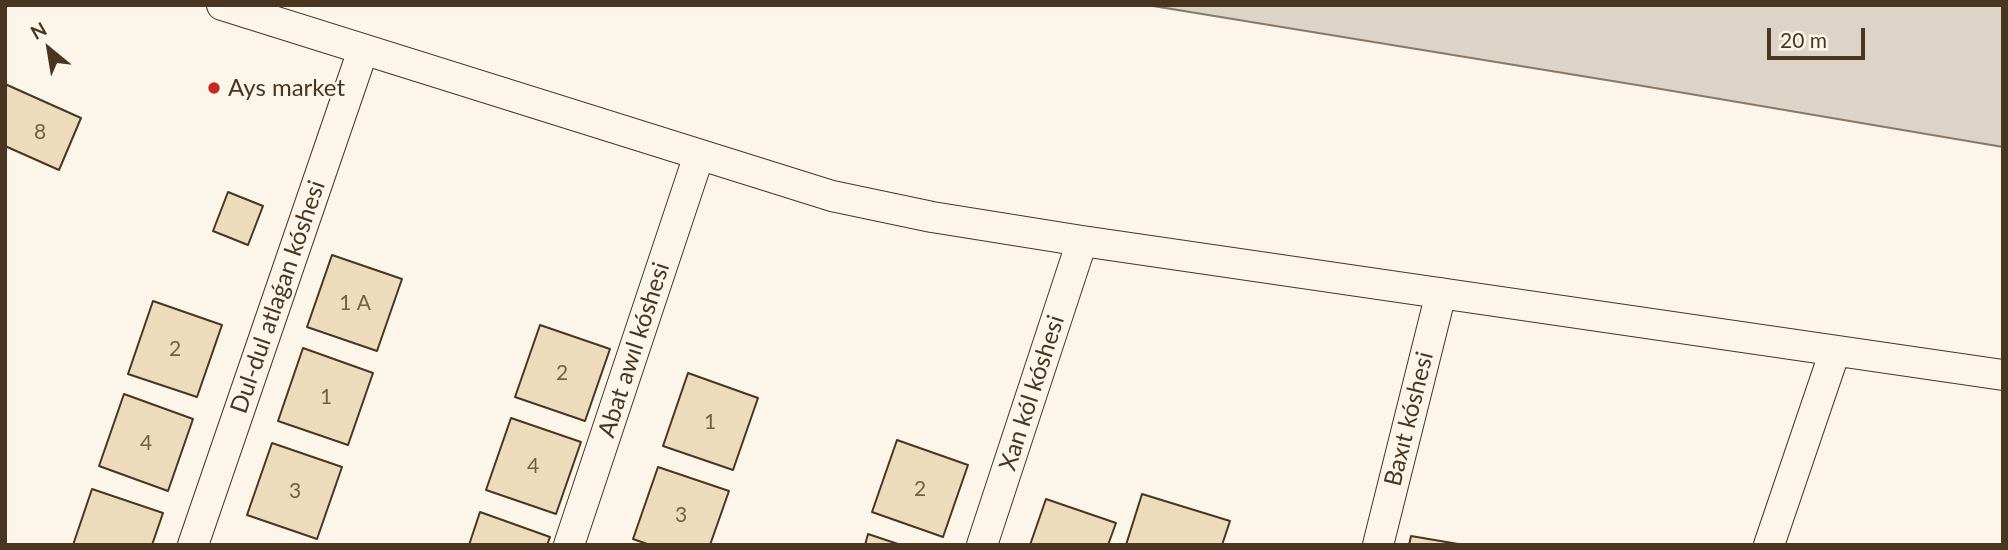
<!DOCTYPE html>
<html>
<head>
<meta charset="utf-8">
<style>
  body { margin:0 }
  #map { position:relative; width:2008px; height:550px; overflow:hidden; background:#fbf6e9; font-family:Lato,sans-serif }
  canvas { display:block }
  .frame { position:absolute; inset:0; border:7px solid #4a3520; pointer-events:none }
  .north { position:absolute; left:14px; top:14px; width:70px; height:70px; -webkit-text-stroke:5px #fbf6e9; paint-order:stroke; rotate:330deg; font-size:19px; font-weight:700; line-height:28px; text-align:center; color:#4a3520 }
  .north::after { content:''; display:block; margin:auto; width:24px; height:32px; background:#4a3520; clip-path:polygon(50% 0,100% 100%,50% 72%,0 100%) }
  .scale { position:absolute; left:1767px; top:28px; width:98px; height:32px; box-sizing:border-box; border:4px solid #4a3520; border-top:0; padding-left:9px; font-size:21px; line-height:24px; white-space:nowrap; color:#4a3520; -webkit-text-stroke:5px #fbf6e9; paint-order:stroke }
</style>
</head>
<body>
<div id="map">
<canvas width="2008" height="550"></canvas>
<div class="frame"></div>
<div class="north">N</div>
<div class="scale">20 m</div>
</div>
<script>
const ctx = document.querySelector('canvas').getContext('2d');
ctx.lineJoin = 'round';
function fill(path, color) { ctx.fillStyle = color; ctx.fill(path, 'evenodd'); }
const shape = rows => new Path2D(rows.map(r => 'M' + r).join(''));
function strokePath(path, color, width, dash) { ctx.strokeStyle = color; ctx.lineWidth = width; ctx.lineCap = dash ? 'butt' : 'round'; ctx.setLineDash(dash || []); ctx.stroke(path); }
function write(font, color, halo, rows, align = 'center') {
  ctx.font = font + ' Lato,sans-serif'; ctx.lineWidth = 5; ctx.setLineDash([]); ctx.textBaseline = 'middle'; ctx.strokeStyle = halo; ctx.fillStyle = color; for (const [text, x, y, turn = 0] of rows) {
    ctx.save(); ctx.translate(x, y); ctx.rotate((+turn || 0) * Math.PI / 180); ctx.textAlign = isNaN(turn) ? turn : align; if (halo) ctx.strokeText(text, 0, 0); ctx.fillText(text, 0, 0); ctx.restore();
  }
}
const water = shape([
  [1147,5,2003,5,2003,147,1643,86,1147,5]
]);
fill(water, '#dcd4c6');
strokePath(water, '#887966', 2);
const building = shape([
  [5,84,81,118,59,170,5,146,5,84],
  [228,192,263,206,248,245,213,231,228,192],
  [332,255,402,279,377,351,307,327,332,255],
  [153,301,222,325,197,397,128,374,153,301],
  [540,325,610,349,585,421,515,397,540,325],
  [303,348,373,373,348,445,278,421,303,348],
  [688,373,758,398,733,470,663,446,688,373],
  [124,394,193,419,168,491,99,466,124,394],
  [511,418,581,442,556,514,486,490,511,418],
  [897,440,968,465,943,537,872,512,897,440],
  [272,443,342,467,317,539,247,515,272,443],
  [658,467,729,491,710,545,650,545,633,539,658,467],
  [92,489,163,513,152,545,73,545,92,489],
  [1142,494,1230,521,1222,545,1126,545,1142,494],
  [1046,499,1116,523,1108,545,1030,545,1046,499],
  [480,512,550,537,547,545,469,545,480,512],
  [868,534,901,545,865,545,868,534],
  [1411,536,1464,545,1409,545,1411,536]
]);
fill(building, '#ecdcbc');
strokePath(building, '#4a3520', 2);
const minor = shape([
  [222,5,832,196,932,217,1082,241,2003,375],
  [193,545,363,50],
  [569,545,699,155],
  [982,545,1082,241],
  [1378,545,1441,293],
  [1769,545,1835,351]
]);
strokePath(minor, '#4a3520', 32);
strokePath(minor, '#fbf6e9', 30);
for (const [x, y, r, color] of [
  [214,88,7,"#c62828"]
]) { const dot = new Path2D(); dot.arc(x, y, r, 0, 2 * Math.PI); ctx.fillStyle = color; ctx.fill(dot); strokePath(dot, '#fbf6e9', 2.5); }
write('21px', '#725f47', null, [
  ["8",40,132],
  ["1 А",355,303],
  ["2",175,349],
  ["2",562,373],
  ["1",326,397],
  ["1",710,422],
  ["4",146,443],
  ["4",533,466],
  ["2",920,489],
  ["3",295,491],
  ["3",681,515]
]);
write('24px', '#4a3520', '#fbf6e9', [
  ["Ays market",228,88]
], 'left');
write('24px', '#4a3520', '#fbf6e9', [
  ["Dul-dul atlaǵan kóshesi",278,297,-71],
  ["Abat awıl kóshesi",634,350,-72],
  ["Xan kól kóshesi",1032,393,-72],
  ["Baxıt kóshesi",1409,419,-76]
]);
</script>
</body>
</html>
